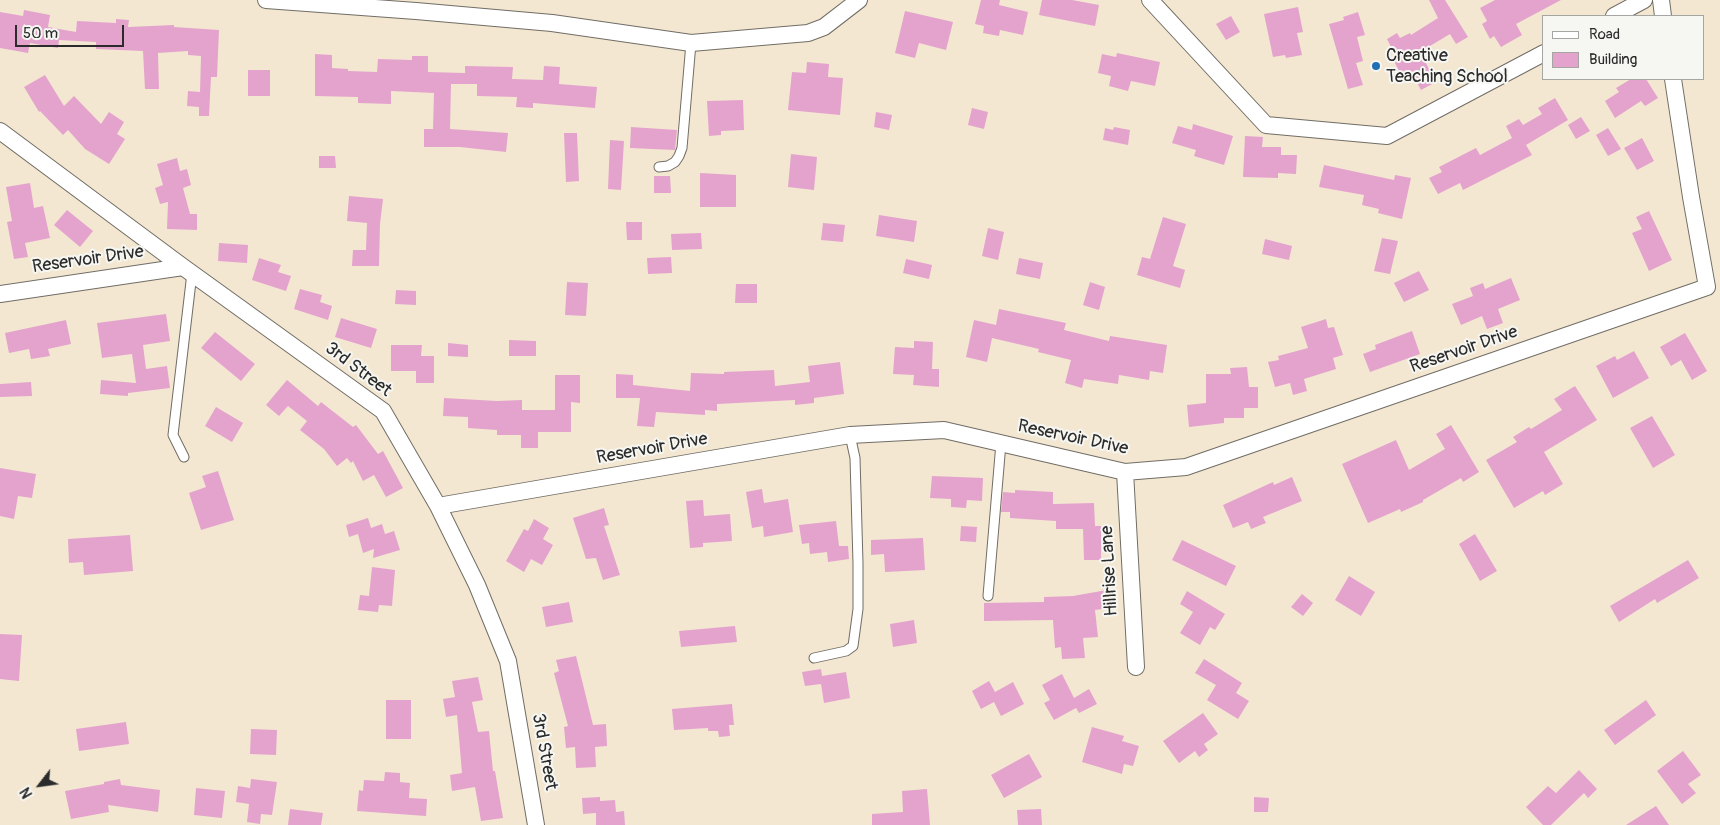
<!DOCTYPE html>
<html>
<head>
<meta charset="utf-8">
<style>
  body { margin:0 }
  #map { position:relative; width:1720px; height:825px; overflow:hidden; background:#f3e7d2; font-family:Pangolin,sans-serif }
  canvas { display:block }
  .legend { position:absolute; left:1542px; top:15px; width:162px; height:65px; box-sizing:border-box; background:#f6f6f2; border:1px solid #a5a5a2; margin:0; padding:6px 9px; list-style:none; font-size:15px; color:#2b2b2b }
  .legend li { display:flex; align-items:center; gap:10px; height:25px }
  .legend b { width:25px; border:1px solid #a5a5a2 }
  .north { position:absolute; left:15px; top:760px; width:50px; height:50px; -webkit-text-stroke:4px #f6f6f2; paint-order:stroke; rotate:240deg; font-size:14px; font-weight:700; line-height:20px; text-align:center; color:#2b2b2b }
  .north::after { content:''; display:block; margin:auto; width:18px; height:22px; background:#2b2b2b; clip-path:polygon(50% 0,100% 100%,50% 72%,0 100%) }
  .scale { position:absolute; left:15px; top:25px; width:109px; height:22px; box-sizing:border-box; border:2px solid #2b2b2b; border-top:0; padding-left:6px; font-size:15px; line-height:18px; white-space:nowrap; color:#2b2b2b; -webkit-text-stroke:4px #f6f6f2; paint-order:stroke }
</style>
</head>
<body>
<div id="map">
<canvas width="1720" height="825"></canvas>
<ul class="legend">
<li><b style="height:6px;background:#fff"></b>Road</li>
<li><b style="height:14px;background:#e4a3cd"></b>Building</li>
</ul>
<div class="north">N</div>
<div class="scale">50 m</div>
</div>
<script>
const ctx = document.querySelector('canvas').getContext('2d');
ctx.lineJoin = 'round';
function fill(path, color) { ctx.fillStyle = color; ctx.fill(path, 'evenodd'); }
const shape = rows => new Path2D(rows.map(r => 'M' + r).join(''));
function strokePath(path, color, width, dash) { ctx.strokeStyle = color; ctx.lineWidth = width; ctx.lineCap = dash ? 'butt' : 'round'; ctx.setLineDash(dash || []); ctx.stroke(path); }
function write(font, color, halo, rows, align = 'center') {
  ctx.font = font + ' Pangolin,sans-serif'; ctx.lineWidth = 4; ctx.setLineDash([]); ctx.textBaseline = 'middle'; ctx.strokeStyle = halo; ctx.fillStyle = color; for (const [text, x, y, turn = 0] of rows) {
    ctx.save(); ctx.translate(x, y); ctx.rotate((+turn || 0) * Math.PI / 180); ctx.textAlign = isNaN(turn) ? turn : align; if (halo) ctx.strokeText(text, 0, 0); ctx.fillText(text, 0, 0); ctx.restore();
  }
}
fill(shape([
  [981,0,1000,0,999,5,1028,12,1023,35,1000,30,999,36,983,33,984,26,975,24],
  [1042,0,1072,0,1099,5,1095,26,1039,15],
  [1429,0,1445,0,1468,37,1456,44,1450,34,1420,52,1436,82,1421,90,1411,72,1402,77,1394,61,1397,59,1387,39,1397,33,1400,38,1410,33,1411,35,1438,18],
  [1495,0,1561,0,1516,24,1522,35,1501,47,1494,36,1490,39,1482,24,1487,21,1480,8],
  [1298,7,1303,32,1297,33,1302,55,1286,58,1285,55,1273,57,1264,14],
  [24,10,50,15,48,27,76,32,77,21,116,23,116,19,129,20,128,27,174,25,174,27,219,30,217,77,211,77,209,116,199,116,199,107,187,106,188,91,200,92,201,56,188,55,188,51,158,53,159,89,145,89,143,51,96,49,96,42,59,40,58,48,30,43,28,53,0,48,0,12,23,16],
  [905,11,953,22,946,50,919,43,915,58,895,53],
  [1358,12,1365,35,1357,37,1363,61,1356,63,1363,85,1348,89,1329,24,1344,20,1343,17],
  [1231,16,1240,32,1226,40,1216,24],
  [1117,53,1160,62,1155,86,1131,81,1128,91,1109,86,1111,76,1098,73,1102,54,1116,57],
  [315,54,332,55,332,68,348,69,348,71,377,72,378,59,412,60,412,56,428,56,428,72,465,73,465,66,513,67,512,79,543,80,544,66,560,67,559,84,597,87,595,108,533,103,533,108,516,107,517,97,477,96,477,84,451,84,450,129,508,133,506,152,460,147,424,147,424,129,433,129,434,93,391,91,391,104,358,103,358,97,315,96],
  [807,62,829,64,828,77,843,78,840,115,788,110,792,72,806,73],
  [248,70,270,70,270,96,248,96],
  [45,75,64,106,74,96,101,124,109,112,124,122,117,134,125,139,109,164,85,149,68,130,63,135,40,111,39,112,24,87],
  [1631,79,1646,79,1658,98,1645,106,1641,101,1615,118,1605,101,1619,92,1616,88],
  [1555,98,1568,120,1526,145,1532,155,1463,190,1460,183,1438,194,1429,178,1442,172,1439,167,1476,148,1480,155,1512,138,1506,126,1519,119,1523,125,1542,114,1538,108],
  [743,100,744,130,721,131,721,135,709,136,707,101],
  [972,108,988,112,984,129,968,125],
  [876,112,892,115,889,130,874,127],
  [1581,117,1590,131,1576,139,1568,125],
  [1193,124,1233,136,1224,165,1194,156,1196,150,1172,143,1178,126,1192,130],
  [631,127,677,130,675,150,630,148],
  [1114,127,1130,130,1128,145,1103,140,1105,128,1113,130],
  [1608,128,1621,149,1608,156,1596,135],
  [564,133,577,133,579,181,566,182],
  [1245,136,1263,137,1262,147,1281,147,1281,155,1297,155,1296,174,1278,173,1278,178,1243,177],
  [1642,138,1654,161,1637,170,1624,148],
  [610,140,624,141,621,190,608,189],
  [791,154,817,157,814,190,788,187],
  [319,156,335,156,336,168,319,168],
  [177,158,180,171,187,169,191,185,183,188,190,214,197,214,197,230,167,229,168,202,160,204,155,188,163,185,157,164],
  [1324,165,1394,180,1395,175,1411,178,1402,219,1378,213,1379,209,1362,205,1364,195,1319,187],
  [700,173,736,175,736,207,700,207],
  [654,176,670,176,671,193,654,193],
  [30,183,34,208,43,206,50,238,25,243,28,257,14,259,7,222,12,221,6,187],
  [349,196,383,199,380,224,379,266,352,266,353,250,366,250,367,223,347,221],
  [67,210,93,231,80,247,54,225],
  [1649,211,1672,260,1649,271,1632,233,1642,229,1636,217],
  [879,215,917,221,914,242,876,236],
  [1163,217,1186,224,1173,266,1185,270,1180,288,1137,275,1142,257,1150,259],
  [626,222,642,222,642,240,627,240],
  [823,223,845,225,843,242,821,240],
  [988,228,1004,232,998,260,982,256],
  [701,233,702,249,672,250,671,234],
  [1382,238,1398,241,1390,274,1374,271],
  [1265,239,1292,246,1289,260,1262,254],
  [219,243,248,245,247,263,218,261],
  [671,257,672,273,648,274,647,258],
  [259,258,281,265,278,272,291,276,286,291,252,280],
  [1019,258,1043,263,1040,279,1016,274],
  [906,259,932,265,929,279,903,273],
  [1419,271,1429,290,1404,302,1394,283],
  [1511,278,1520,300,1498,309,1503,323,1487,329,1482,316,1461,325,1452,304,1473,296,1470,288,1483,283,1485,289],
  [567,282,588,283,586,316,565,315],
  [1090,282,1105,287,1099,310,1083,305],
  [736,284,757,284,757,303,735,303],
  [300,289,322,295,320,302,332,306,328,320,294,309],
  [396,290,416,291,416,305,395,304],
  [999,309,1066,323,1064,330,1109,341,1110,336,1167,345,1163,373,1150,371,1149,380,1119,375,1118,384,1084,379,1082,388,1065,383,1071,360,1038,352,1039,349,992,338,987,362,966,357,974,320,996,325],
  [166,314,170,341,143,345,146,369,167,366,170,388,128,393,128,396,100,394,101,380,136,383,132,354,102,358,97,323],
  [341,318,377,329,371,348,335,337],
  [1326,319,1328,328,1334,327,1343,355,1333,358,1336,369,1304,379,1307,391,1293,395,1290,383,1275,387,1268,362,1279,360,1278,356,1308,348,1301,327],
  [66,320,71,344,48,349,50,356,31,359,29,349,9,353,5,333],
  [1412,331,1420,354,1370,372,1363,354,1376,349,1375,345],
  [215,332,255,364,241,381,201,348],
  [1685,333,1707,371,1692,380,1681,360,1671,366,1660,347],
  [509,340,536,341,536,356,509,356],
  [914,341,933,342,932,369,939,369,939,387,913,385,914,375,893,374,895,347,914,348],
  [448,343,468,345,468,357,448,356],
  [391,345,422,345,421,356,434,356,434,383,416,383,416,371,391,371],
  [1634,351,1649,378,1613,398,1596,366,1615,356,1617,360],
  [840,362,844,394,814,398,814,403,795,405,795,400,717,404,717,411,705,410,705,415,656,412,654,427,637,426,640,398,616,398,616,374,633,375,633,385,690,391,691,373,724,374,724,372,774,370,775,386,810,382,808,366],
  [1247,367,1249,387,1258,387,1258,408,1244,408,1244,418,1224,418,1224,423,1189,427,1187,405,1206,403,1206,374,1231,374,1230,368],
  [555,375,580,375,580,403,571,402,571,432,538,432,538,448,521,448,521,435,497,435,497,430,468,428,468,417,443,416,444,398,497,401,522,400,522,410,555,410],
  [287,380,318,406,321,402,353,427,356,425,378,454,383,451,403,488,386,497,374,475,363,481,353,461,351,463,347,458,337,466,324,449,300,430,307,421,288,406,279,416,266,405],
  [31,382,32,396,0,397,0,384],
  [1575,386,1597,420,1544,452,1563,484,1545,495,1543,491,1514,508,1486,460,1517,442,1513,437,1529,427,1531,429,1562,410,1554,399],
  [216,407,243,423,232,442,205,426],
  [1652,416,1675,455,1653,468,1630,428],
  [1451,425,1479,472,1463,482,1461,478,1423,500,1423,502,1401,512,1400,509,1368,523,1342,464,1396,440,1409,470,1445,449,1436,434],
  [0,468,36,474,32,498,18,496,14,519,0,516],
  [218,471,234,520,201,530,189,493,206,487,202,476],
  [932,476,983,478,982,501,967,500,966,508,951,507,951,499,930,498],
  [1292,477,1302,501,1263,517,1266,523,1251,529,1248,522,1233,528,1223,505,1273,482,1274,485],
  [762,489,764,503,788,499,793,532,764,537,763,526,752,528,746,492],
  [1015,490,1053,492,1053,504,1094,503,1095,526,1101,526,1101,560,1084,560,1083,529,1056,529,1056,521,1010,518,1010,512,1001,512,1003,492,1015,493],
  [703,500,704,516,730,514,732,541,703,543,703,547,690,548,686,501],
  [604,508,609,525,604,526,620,575,603,580,596,558,586,559,573,518],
  [368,518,371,528,382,524,385,534,394,531,400,550,373,558,374,549,363,553,358,534,349,537,346,525],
  [534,519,549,528,543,539,553,545,542,565,531,559,524,572,506,561,524,529,528,531],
  [836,521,839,546,848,546,849,559,828,562,827,552,810,554,809,543,802,544,799,525],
  [961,526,977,527,976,542,960,541],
  [1475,534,1497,571,1480,581,1459,544],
  [130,535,133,571,84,575,83,562,69,563,68,539],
  [923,538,925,570,885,572,884,554,871,555,871,540],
  [1182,540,1236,566,1226,586,1172,560],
  [1688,560,1699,578,1657,603,1655,599,1619,622,1610,606],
  [372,567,395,570,392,606,379,605,378,612,358,610,360,595,369,596],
  [1349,576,1375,592,1361,616,1335,600],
  [1107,590,1110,608,1095,610,1098,637,1083,638,1085,658,1062,659,1061,647,1055,648,1053,620,984,621,984,603,1044,602,1044,597,1073,596],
  [1187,591,1225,614,1215,630,1210,627,1200,645,1180,633,1193,612,1180,604],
  [1302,594,1313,603,1303,616,1291,607],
  [569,602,573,622,546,627,542,607],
  [914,620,917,643,893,647,890,624],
  [735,626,737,642,681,647,679,631],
  [0,634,22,635,19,681,0,679],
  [576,656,593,725,606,724,607,746,595,747,596,767,576,768,575,747,566,748,564,727,568,726,554,673,559,671,556,660],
  [1204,659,1242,683,1236,693,1249,701,1238,719,1207,700,1216,685,1195,673],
  [821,669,822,676,846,672,850,698,824,703,821,684,805,686,802,672],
  [1062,674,1074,698,1089,689,1097,704,1079,713,1076,708,1054,720,1044,703,1050,700,1042,685],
  [478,677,483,700,472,702,478,732,489,731,493,771,495,771,503,818,481,821,475,787,452,791,450,775,462,773,457,715,446,717,443,699,455,697,452,681],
  [989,681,995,692,1013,682,1024,704,1001,716,994,702,981,709,972,691],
  [386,700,411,700,411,739,386,739],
  [1646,700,1656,715,1615,745,1604,730],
  [732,704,734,725,729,725,730,736,719,737,718,731,708,731,708,728,674,730,672,709],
  [1203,713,1218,734,1204,744,1208,750,1199,757,1195,751,1179,763,1163,741],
  [126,722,129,744,79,751,76,729],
  [1092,727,1124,736,1122,741,1139,746,1133,766,1124,764,1122,774,1082,762],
  [251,729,277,730,276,755,250,754],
  [1683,751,1701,775,1688,784,1696,793,1682,804,1657,771],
  [1029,754,1042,777,1004,798,991,775],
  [1579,770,1597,789,1588,798,1584,793,1551,825,1543,825,1526,807,1548,786,1556,793],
  [385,772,400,773,400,782,410,783,409,798,427,799,426,816,357,811,359,790,363,791,364,780,384,781],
  [120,779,121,785,160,790,158,812,108,805,109,812,71,819,65,791,104,784,104,782],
  [251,779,277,782,272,815,261,814,260,824,247,822,249,804,236,802,238,786,250,788],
  [196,788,225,791,222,818,194,815],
  [927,789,930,825,872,825,872,814,903,812,902,791],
  [600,797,600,801,615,800,616,812,624,811,625,825,596,825,596,813,583,814,582,798],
  [1254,797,1269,798,1268,812,1254,812],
  [1656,806,1669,825,1626,825],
  [290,809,323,813,321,825,288,825],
  [1041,809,1042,825,1018,825,1017,810]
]), '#e4a3cd');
const lane = shape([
  [659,167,668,166,675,162,679,156,682,148,691,43],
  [184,457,173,435,192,273],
  [988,596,1001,443],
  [814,658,846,651,853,646,858,609,858,563,855,458,850,435]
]);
const street = shape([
  [266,0,416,11,552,23,691,43,808,33,824,27,859,0],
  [1150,0,1266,125,1387,136,1544,53],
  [1661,0,1663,16],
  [1614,16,1644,0],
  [1673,79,1691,197,1707,287],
  [0,131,183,267,383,411,438,506,477,585,508,661,536,825],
  [0,294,183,267],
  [1125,472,1136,667],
  [438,506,850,435,944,430,1125,472,1186,467,1707,287]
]);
strokePath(lane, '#716d65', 11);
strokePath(street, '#716d65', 18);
strokePath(lane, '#fff', 9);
strokePath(street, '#fff', 16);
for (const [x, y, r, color] of [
  [1376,66,5,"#1f6fb2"]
]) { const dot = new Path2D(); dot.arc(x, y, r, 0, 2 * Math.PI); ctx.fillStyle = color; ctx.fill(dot); strokePath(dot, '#f6f6f2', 2); }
write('18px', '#2b2b2b', '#f6f6f2', [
  ["Creative",1386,56],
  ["Teaching School",1386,77]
], 'left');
write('18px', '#2b2b2b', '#f6f6f2', [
  ["Reservoir Drive",88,260,-8],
  ["Reservoir Drive",1464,350,-19],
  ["3rd Street",358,370,37],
  ["Reservoir Drive",1073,438,12],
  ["Reservoir Drive",652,449,-10],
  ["Hillrise Lane",1110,571,-93],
  ["3rd Street",544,752,80]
]);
</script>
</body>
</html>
